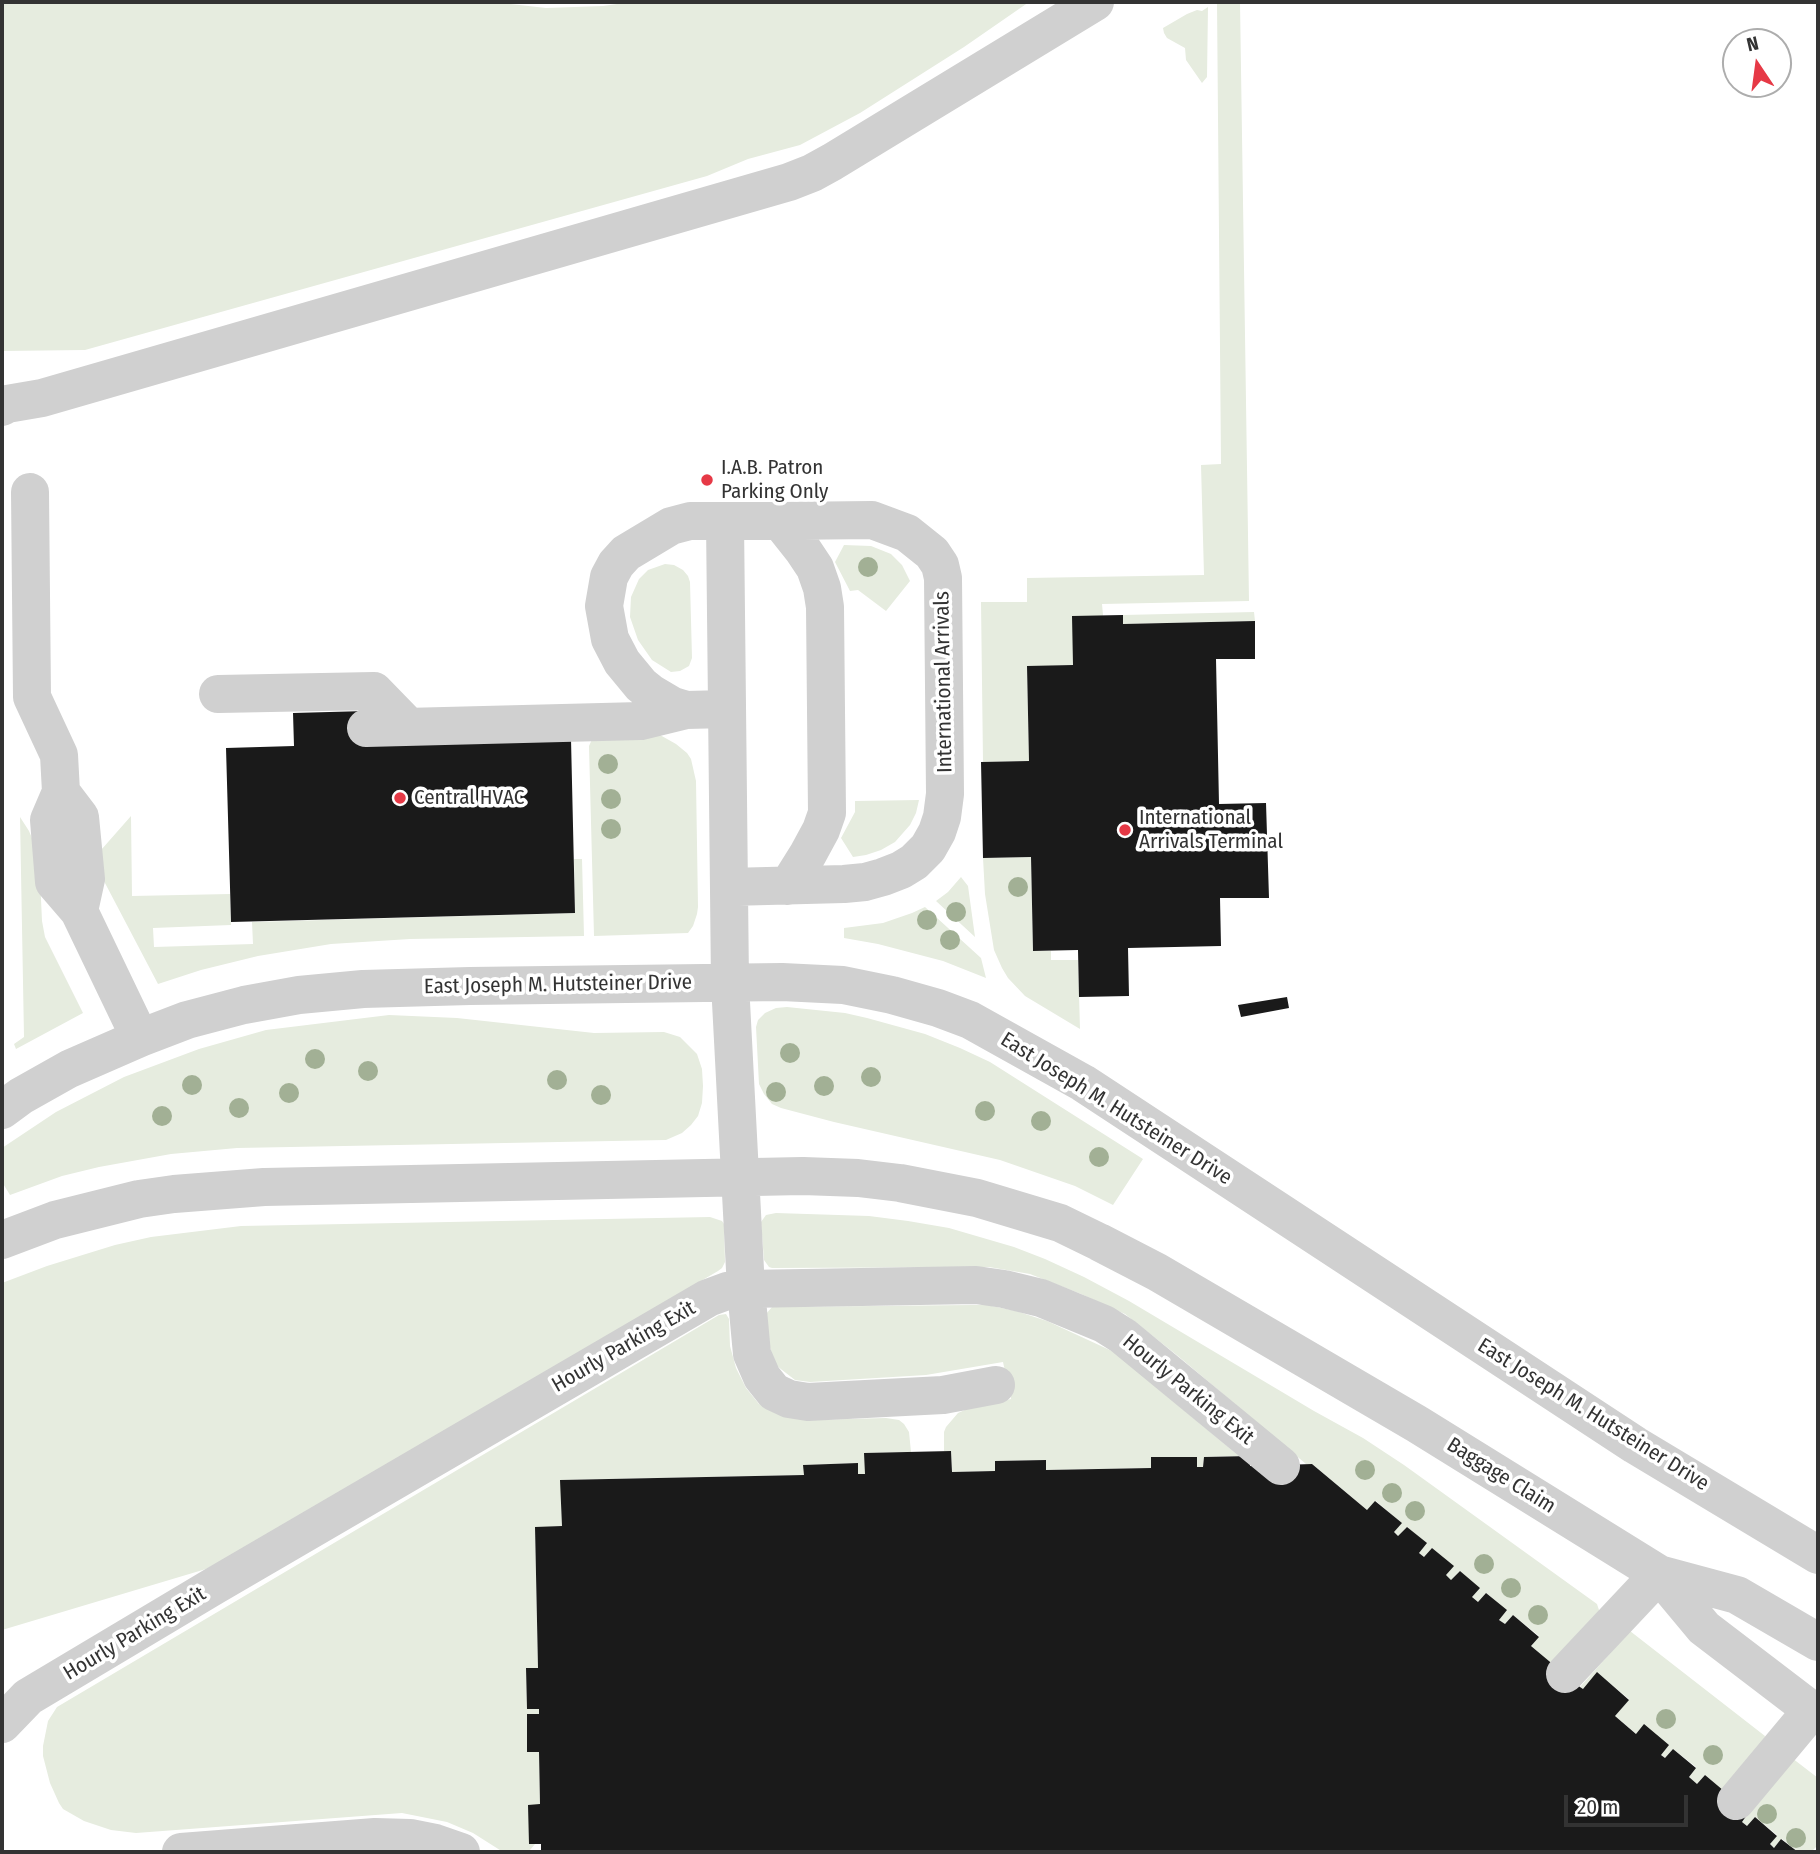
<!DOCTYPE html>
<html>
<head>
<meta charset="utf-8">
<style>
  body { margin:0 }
  #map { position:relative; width:1820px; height:1854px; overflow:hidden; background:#fff; font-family:"Fira Sans Condensed",sans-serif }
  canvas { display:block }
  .frame { position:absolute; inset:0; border:4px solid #333; pointer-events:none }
  .north { position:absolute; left:1722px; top:28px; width:70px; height:70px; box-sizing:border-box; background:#fff; border:2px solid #adadad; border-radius:50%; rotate:347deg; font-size:19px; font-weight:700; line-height:28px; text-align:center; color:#333 }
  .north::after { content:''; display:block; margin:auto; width:24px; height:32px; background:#e63946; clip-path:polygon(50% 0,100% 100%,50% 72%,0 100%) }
  .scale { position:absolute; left:1564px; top:1795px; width:124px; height:32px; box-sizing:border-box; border:4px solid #333; border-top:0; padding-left:9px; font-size:21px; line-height:24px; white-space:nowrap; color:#333; -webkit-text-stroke:5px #fff; paint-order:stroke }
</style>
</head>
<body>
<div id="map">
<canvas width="1820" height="1854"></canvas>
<div class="frame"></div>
<div class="north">N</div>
<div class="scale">20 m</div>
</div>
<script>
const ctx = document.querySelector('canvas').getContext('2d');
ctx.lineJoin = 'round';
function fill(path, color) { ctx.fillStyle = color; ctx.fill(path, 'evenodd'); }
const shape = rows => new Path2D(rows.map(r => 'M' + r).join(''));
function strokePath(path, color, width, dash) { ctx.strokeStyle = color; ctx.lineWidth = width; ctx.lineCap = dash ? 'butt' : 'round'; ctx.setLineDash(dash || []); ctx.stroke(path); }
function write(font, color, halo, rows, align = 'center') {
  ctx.font = font + ' "Fira Sans Condensed",sans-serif'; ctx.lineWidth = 7; ctx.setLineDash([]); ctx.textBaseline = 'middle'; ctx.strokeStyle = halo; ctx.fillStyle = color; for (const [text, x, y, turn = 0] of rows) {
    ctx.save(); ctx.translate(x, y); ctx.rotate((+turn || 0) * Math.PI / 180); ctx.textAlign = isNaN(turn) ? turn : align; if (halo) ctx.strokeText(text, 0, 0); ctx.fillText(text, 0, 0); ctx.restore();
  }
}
fill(shape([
  [2,2,493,2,546,8,603,6,631,2,1029,2,964,47,860,113,800,145,748,159,707,176,85,350,2,351],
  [1217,2,1240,2,1249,601,1102,604,1103,615,1073,665,1027,667,1029,761,983,762,981,602,1027,602,1027,578,1204,575,1201,465,1221,464],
  [1208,7,1207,77,1202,83,1186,60,1185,48,1167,38,1164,33,1163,28,1187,14,1197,10,1202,11],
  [844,545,871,546,891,554,902,565,910,581,886,611,858,590,850,591,835,562],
  [665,564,674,565,683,570,688,576,690,582,692,658,689,666,680,671,671,672,652,660,638,640,630,617,631,597,639,579,648,570],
  [1254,612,1255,621,1123,624,1123,615],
  [594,735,660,735,676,744,687,753,691,759,696,781,698,907,697,914,693,926,688,933,594,936,589,746],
  [919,800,916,813,910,825,895,842,881,850,866,855,853,857,841,838,855,812,855,801],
  [131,816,132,896,230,894,231,925,153,928,154,947,253,944,252,922,575,913,574,859,582,859,584,936,410,939,331,944,258,956,201,970,158,984,95,864,94,858],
  [20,817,29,831,39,855,42,921,45,937,83,1013,16,1049,14,1044,24,1037],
  [1031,857,1033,951,1051,951,1051,960,1078,960,1080,1029,1025,996,1008,978,1002,968,994,950,985,894,983,858],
  [961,877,968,886,975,937,936,901,948,892],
  [925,907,981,958,986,978,943,961,878,944,844,938,844,928,883,923,912,913],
  [787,1007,845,1013,867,1018,925,1034,960,1048,990,1062,1143,1159,1113,1205,1075,1186,1000,1160,834,1122,781,1108,772,1104,764,1094,759,1084,756,1027,758,1020,765,1013,776,1008],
  [389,1015,457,1018,594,1033,664,1032,680,1037,697,1054,702,1069,703,1086,702,1103,698,1116,691,1125,682,1133,666,1140,237,1148,171,1154,99,1167,62,1176,10,1195,2,1182,2,1148,56,1112,124,1077,199,1049,266,1030],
  [776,1213,869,1216,908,1221,949,1228,1014,1247,1045,1259,1084,1277,1129,1301,1314,1411,1363,1438,1404,1465,1597,1604,1600,1613,1554,1666,1531,1646,1539,1636,1513,1615,1505,1624,1499,1620,1506,1610,1486,1593,1478,1602,1472,1597,1479,1588,1460,1571,1451,1580,1446,1575,1453,1566,1432,1548,1424,1557,1419,1553,1426,1543,1407,1527,1398,1536,1394,1532,1401,1523,1376,1501,1367,1510,1312,1464,1306,1464,1178,1356,1125,1314,1081,1294,1030,1274,989,1267,772,1268,769,1267,764,1260,761,1222,766,1215],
  [710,1217,722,1221,724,1224,725,1262,722,1268,718,1271,221,1561,206,1569,2,1630,2,1283,47,1266,115,1245,151,1237,241,1226],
  [973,1305,987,1305,1016,1311,1047,1321,1114,1352,1239,1456,1204,1457,1203,1467,1197,1467,1197,1457,1151,1457,1151,1468,1046,1470,1045,1460,996,1461,995,1471,952,1472,951,1451,944,1451,944,1432,946,1427,958,1413,967,1409,1011,1399,1003,1362,926,1375,810,1382,795,1380,777,1366,773,1358,768,1340,766,1314,772,1307],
  [726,1314,729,1319,730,1346,736,1368,746,1388,759,1404,811,1420,886,1418,899,1420,904,1424,909,1432,911,1452,865,1453,865,1474,858,1474,857,1463,804,1465,804,1475,561,1480,562,1526,535,1528,538,1668,526,1668,527,1708,539,1709,539,1714,527,1714,527,1752,539,1752,540,1804,529,1844,535,1844,530,1850,522,1852,503,1852,473,1833,447,1822,402,1813,136,1833,111,1830,84,1821,63,1809,59,1803,50,1783,43,1756,43,1746,48,1721,57,1707,719,1315],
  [1630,1631,1765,1736,1764,1741,1723,1791,1705,1775,1697,1784,1689,1777,1696,1767,1673,1749,1665,1758,1615,1716,1629,1699,1597,1673,1583,1689,1580,1687],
  [1792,1758,1818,1778,1818,1845,1811,1852,1798,1852,1782,1839,1774,1848,1770,1844,1777,1835,1755,1817,1747,1826,1742,1822]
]), '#e6ecdf');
fill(shape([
  [1123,615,1123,624,1255,621,1255,659,1216,659,1219,804,1266,803,1269,898,1220,898,1221,946,1128,948,1129,996,1079,997,1078,950,1033,951,1031,857,983,858,981,762,1029,761,1027,666,1073,665,1072,616],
  [366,711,571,739,575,913,231,922,226,748,294,746,293,713],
  [1287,997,1289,1008,1241,1017,1238,1005],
  [951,1451,952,1472,995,1471,995,1461,1046,1460,1046,1470,1151,1468,1151,1457,1197,1457,1197,1467,1203,1467,1204,1457,1250,1456,1250,1466,1312,1464,1367,1510,1375,1501,1402,1523,1394,1532,1398,1536,1407,1527,1427,1543,1419,1553,1424,1557,1432,1548,1454,1566,1446,1575,1451,1580,1460,1571,1480,1588,1472,1597,1478,1602,1486,1593,1507,1610,1499,1620,1505,1624,1513,1615,1539,1637,1531,1646,1580,1687,1583,1689,1597,1672,1629,1700,1615,1716,1636,1734,1644,1724,1669,1745,1661,1755,1665,1758,1673,1749,1696,1768,1689,1777,1697,1784,1705,1775,1749,1812,1742,1822,1747,1826,1755,1817,1777,1836,1770,1844,1774,1848,1781,1839,1798,1852,541,1852,541,1844,529,1844,528,1805,540,1804,539,1752,527,1752,527,1714,539,1714,539,1709,527,1709,526,1668,538,1668,535,1527,562,1526,560,1480,804,1475,803,1465,858,1463,858,1474,865,1474,864,1453]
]), '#1a1a1a');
strokePath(shape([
  [2,407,7,404,42,398,789,182,812,173,832,162,1095,2],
  [30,492,32,697,59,755,61,792,49,820,54,882,79,911,140,1038],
  [725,521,730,983,746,1289,752,1354,762,1377,774,1392,789,1399,808,1402,943,1395,996,1385],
  [780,521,803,550,815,568,822,588,825,607,827,813,821,830,808,854,788,886],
  [218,694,374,691,409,727],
  [727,709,686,710,673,706,651,693,641,685,622,662,610,639,604,606,609,577,616,564,626,553,671,526,690,521,780,521,872,520,907,533,932,553,940,565,943,578,945,794,942,817,937,832,928,848,914,862,901,870,883,877,865,882,844,884,729,887],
  [366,728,641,721,686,710],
  [61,792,80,817,86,879,79,911],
  [2,1110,21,1096,69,1069,140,1038,187,1020,244,1005,299,995,363,989,470,986,782,982,843,985,892,995,938,1008,970,1020,1083,1083,1635,1445,1818,1555],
  [2,1240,55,1220,139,1199,174,1194,264,1187,803,1176,858,1178,900,1183,977,1198,1060,1223,1099,1242,1157,1272,1417,1424,1659,1574,1704,1628,1818,1715],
  [1659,1574,1737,1595,1818,1642],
  [1565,1674,1659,1574],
  [2,1724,28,1697,214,1586,708,1298,727,1291,746,1289,976,1285,1004,1289,1041,1298,1104,1324,1123,1336,1281,1466],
  [1736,1801,1812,1710],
  [181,1852,375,1837,410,1838,435,1843,461,1852]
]), '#d0d0d0', 38);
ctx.fillStyle = '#a2b095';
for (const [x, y] of [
  [868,567],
  [608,764],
  [611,799],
  [611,829],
  [1018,887],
  [956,912],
  [927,920],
  [950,940],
  [790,1053],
  [315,1059],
  [368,1071],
  [871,1077],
  [557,1080],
  [192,1085],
  [824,1086],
  [776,1092],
  [289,1093],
  [601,1095],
  [239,1108],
  [985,1111],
  [162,1116],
  [1041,1121],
  [1099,1157],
  [1365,1470],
  [1392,1493],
  [1415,1511],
  [1484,1564],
  [1511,1588],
  [1538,1615],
  [1666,1719],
  [1713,1755],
  [1767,1814],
  [1796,1838]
]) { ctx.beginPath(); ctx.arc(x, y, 10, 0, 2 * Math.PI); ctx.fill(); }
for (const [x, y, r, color] of [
  [707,480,7,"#e63946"],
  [400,798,7,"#e63946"],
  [1125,830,7,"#e63946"]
]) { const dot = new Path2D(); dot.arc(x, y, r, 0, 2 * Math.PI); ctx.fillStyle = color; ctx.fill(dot); strokePath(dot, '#fff', 2.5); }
write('21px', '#333', '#fff', [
  ["I.A.B. Patron",721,468],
  ["Parking Only",721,492],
  ["Central HVAC",414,798],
  ["International",1139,818],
  ["Arrivals Terminal",1139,842]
], 'left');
write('21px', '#333', '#fff', [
  ["International Arrivals",944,682,-91],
  ["East Joseph M. Hutsteiner Drive",558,985,-1],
  ["East Joseph M. Hutsteiner Drive",1116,1109,32],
  ["Hourly Parking Exit",624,1347,-30],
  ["Hourly Parking Exit",1188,1390,39],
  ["East Joseph M. Hutsteiner Drive",1593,1415,32],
  ["Baggage Claim",1501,1476,32],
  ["Hourly Parking Exit",135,1634,-31]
]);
</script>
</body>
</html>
